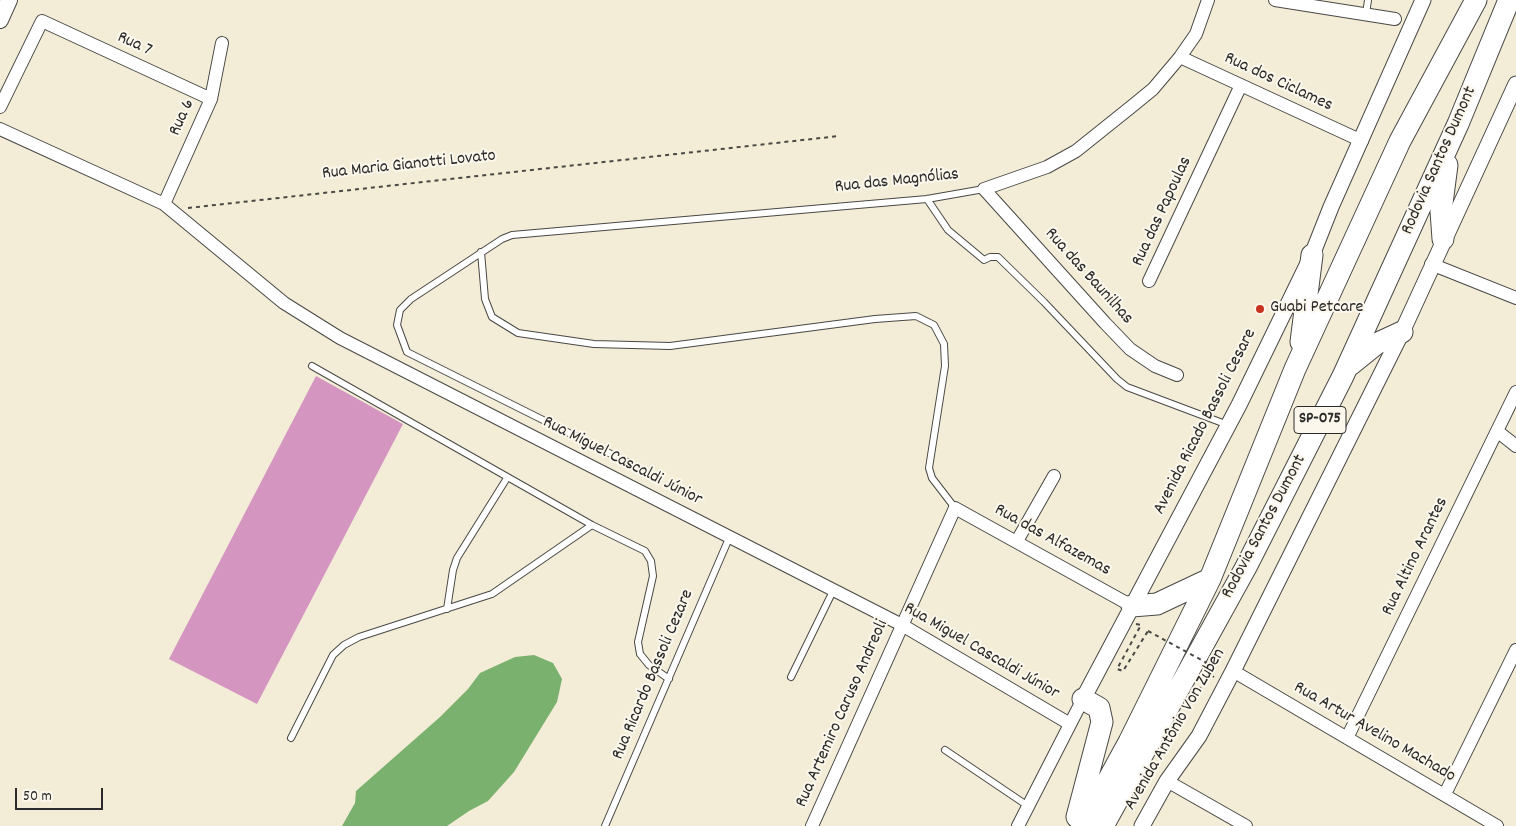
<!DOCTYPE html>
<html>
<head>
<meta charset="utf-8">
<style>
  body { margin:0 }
  #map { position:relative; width:1516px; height:826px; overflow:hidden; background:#f3edd7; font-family:Dekko,sans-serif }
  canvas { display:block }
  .scale { position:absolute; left:15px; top:788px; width:88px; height:22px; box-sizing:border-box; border:2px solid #2b2b2b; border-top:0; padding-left:6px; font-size:15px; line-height:18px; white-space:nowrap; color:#2b2b2b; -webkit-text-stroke:4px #fbf7ec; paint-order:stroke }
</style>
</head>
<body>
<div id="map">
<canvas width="1516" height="826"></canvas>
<div class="scale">50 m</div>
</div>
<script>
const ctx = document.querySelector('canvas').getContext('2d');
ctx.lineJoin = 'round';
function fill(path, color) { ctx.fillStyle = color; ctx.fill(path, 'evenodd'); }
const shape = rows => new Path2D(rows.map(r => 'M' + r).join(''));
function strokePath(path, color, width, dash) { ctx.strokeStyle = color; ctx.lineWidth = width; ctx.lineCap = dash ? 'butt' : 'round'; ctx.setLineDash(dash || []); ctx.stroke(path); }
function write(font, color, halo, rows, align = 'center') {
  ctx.font = font + ' Dekko,sans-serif'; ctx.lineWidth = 4; ctx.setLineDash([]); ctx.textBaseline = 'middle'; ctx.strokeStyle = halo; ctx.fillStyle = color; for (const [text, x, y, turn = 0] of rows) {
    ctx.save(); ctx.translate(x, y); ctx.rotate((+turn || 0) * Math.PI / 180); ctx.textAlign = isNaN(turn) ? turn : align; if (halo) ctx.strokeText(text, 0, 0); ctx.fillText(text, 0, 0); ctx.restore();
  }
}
fill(shape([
  [534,655,553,663,562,679,557,702,514,772,488,801,469,811,447,826,342,826,355,803,356,791,440,717,468,689,480,673,515,657]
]), '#7ab16e');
fill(shape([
  [316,376,403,424,257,704,169,659]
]), '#d496c1');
const service = shape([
  [1366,14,1368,0],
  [927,199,948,230,984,260,990,257,998,257,1044,302,1117,379,1127,387,1228,425],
  [481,252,485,299,492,317,518,333,594,344,670,346,875,319,916,316,934,325,944,344,945,366,929,468,932,478,955,508],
  [312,366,592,525],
  [627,462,407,352,397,325,400,310,411,299,502,239,512,235,927,199,984,189],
  [447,609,453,570,457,558,507,478],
  [791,677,833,591],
  [291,738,333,655,344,645,359,637,492,594,592,525,645,551,651,561,653,576,638,642,640,654,649,665,669,679],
  [945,750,1028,806],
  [605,826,730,536]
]);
const minor = shape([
  [1275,0,1395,19],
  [1180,57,1362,141],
  [0,107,42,21,211,99],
  [0,129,164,204,284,303,340,338,902,625,1070,724],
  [164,204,211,99,222,43],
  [1431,264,1516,298],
  [1149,281,1241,85],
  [1177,375,1155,366,1130,349,1105,323,984,189,1047,167,1076,151,1131,107,1153,89,1180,57,1196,34,1208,0],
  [1497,431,1516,446],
  [1017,541,1054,476],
  [1233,671,1497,826],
  [1347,738,1516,392],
  [1167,781,1246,826],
  [1445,794,1516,650],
  [812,826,955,508,1132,606],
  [1018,826,1083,699]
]);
const tertiary = shape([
  [1083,699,1239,405,1312,255,1331,207,1423,0],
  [1142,826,1167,781,1199,736,1233,671,1402,332,1516,84]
]);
const secondary = shape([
  [0,20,9,0]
]);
const motorway = shape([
  [1443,239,1441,211,1447,165],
  [1301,342,1312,255],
  [1350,365,1376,344,1402,332],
  [1132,606,1157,604,1210,579],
  [1077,817,1102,722,1099,708,1083,699],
  [1083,826,1129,742,1210,579,1295,369,1400,141,1476,0],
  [1103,826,1246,567,1343,376,1458,124,1509,0]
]);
strokePath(service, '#494845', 8);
strokePath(minor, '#494845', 14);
strokePath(tertiary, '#494845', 17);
strokePath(secondary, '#494845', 18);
strokePath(motorway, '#494845', 23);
strokePath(shape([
  [188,208,839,136],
  [1136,624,1141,625,1117,669,1123,671,1148,631],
  [1190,704,1209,674,1214,677]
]), '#494845', 2, [4, 4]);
strokePath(service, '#fff', 6);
strokePath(minor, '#fff', 12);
strokePath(tertiary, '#fff', 15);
strokePath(secondary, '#fff', 16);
strokePath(motorway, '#fff', 21);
strokePath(shape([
  [1148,631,1207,663]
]), '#494845', 2, [4, 4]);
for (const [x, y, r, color] of [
  [1260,309,5,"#c8321e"]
]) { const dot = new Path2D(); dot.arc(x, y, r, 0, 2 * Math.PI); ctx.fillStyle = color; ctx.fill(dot); strokePath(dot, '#fbf7ec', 2); }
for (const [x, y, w] of [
  [1320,420,52]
]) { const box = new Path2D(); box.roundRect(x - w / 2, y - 13.5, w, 27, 4); ctx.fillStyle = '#fbf7ec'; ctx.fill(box); strokePath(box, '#2b2b2b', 1); }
write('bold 16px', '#2b2b2b', null, [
  ["SP-075",1320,420]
]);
write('18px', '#2b2b2b', '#fbf7ec', [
  ["Rua 7",134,45,25],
  ["Rua dos Ciclames",1278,83,25],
  ["Rua 6",183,118,-66],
  ["Rodovia Santos Dumont",1440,161,-66],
  ["Rua Maria Gianotti Lovato",409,166,-6],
  ["Rua das Magnólias",897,182,-6],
  ["Rua das Papoulas",1163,212,-65],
  ["Rua das Baunilhas",1088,277,48],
  ["Avenida Ricado Bassoli Cesare",1206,422,-63],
  ["Rua Miguel Cascaldi Júnior",622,462,27],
  ["Rodovia Santos Dumont",1265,527,-62],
  ["Rua das Alfazemas",1052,541,29],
  ["Rua Altino Arantes",1416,557,-64],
  ["Rua Miguel Cascaldi Júnior",981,652,30],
  ["Rua Ricardo Bassoli Cezare",654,675,-67],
  ["Rua Artemiro Caruso Andreoli",843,714,-66],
  ["Avenida Antônio Von Zuben",1176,730,-60],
  ["Rua Artur Avelino Machado",1374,733,30]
]);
write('18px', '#2b2b2b', '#fbf7ec', [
  ["Guabi Petcare",1270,309]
], 'left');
</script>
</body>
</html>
